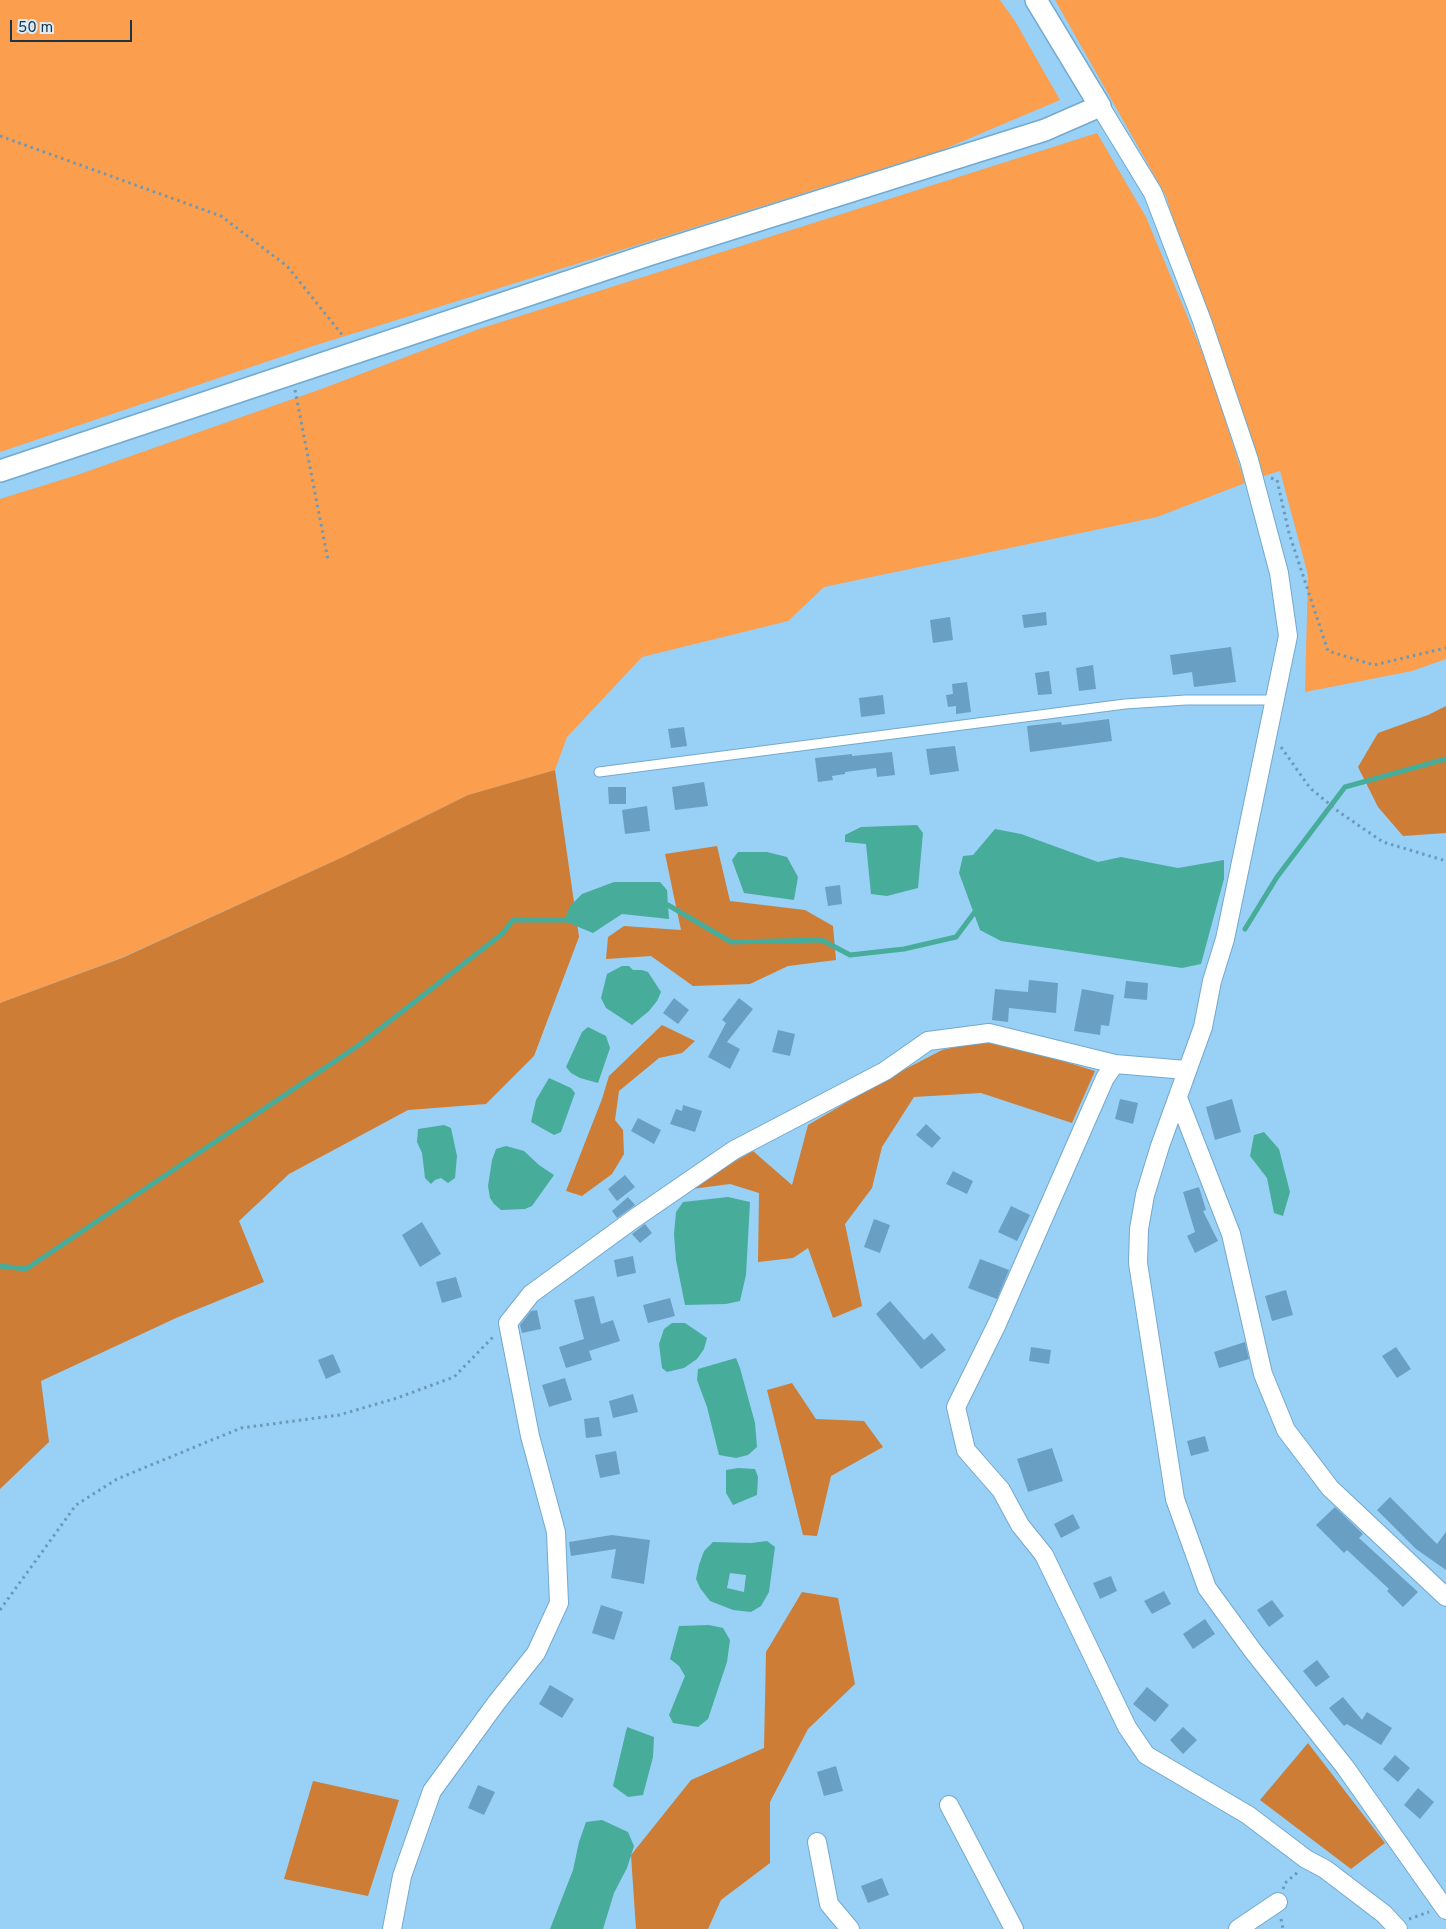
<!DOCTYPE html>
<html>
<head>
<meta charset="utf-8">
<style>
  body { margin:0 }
  #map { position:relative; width:1446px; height:1929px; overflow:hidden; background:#99d0f6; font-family:Overpass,sans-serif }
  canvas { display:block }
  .scale { position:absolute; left:10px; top:20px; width:122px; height:22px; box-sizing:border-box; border:2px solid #1e3443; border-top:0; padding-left:6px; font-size:15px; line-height:18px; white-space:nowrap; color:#1e3443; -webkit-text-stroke:4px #d7ecfc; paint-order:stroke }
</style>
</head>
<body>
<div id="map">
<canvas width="1446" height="1929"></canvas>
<div class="scale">50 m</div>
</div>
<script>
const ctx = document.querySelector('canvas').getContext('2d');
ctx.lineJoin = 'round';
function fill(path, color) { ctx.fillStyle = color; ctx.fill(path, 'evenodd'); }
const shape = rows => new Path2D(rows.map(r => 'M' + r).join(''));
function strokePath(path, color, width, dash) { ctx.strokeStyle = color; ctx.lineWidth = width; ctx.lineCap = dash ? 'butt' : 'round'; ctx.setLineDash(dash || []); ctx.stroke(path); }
fill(shape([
  [0,0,1000,0,1015,21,1060,100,942,150,310,347,0,452],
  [1055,0,1446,0,1446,659,1412,671,1305,692,1308,575,1280,471,1254,479,1166,196],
  [1097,133,1146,217,1210,371,1245,483,1157,517,824,587,788,621,642,657,567,737,555,770,468,795,345,856,121,958,0,1003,0,499,77,475,324,388,479,329]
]), '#fb9e4d');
fill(shape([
  [1446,706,1446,833,1403,836,1378,807,1358,767,1378,733,1428,715],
  [555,770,579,937,534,1056,486,1104,408,1110,289,1174,239,1221,264,1282,176,1318,41,1381,49,1442,0,1489,0,1003,122,958,345,856,468,795],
  [717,846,730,901,805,910,833,926,836,960,788,966,750,984,693,986,651,956,606,959,608,937,624,926,681,930,665,854],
  [662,1025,695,1041,682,1053,659,1058,619,1091,615,1120,623,1130,624,1154,612,1174,582,1196,566,1191,602,1099,609,1076],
  [992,1039,1095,1071,1072,1123,981,1093,914,1097,882,1147,872,1188,845,1224,862,1306,833,1318,808,1248,793,1258,758,1262,759,1193,730,1184,684,1190,753,1151,792,1185,808,1125,890,1077,942,1050],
  [792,1383,816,1419,864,1421,883,1447,831,1476,817,1536,803,1535,767,1390],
  [802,1592,838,1598,855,1684,808,1729,770,1802,770,1863,721,1900,708,1929,636,1929,631,1855,691,1780,764,1748,766,1652],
  [1308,1743,1385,1843,1351,1869,1260,1800],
  [313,1781,399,1800,368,1896,284,1879]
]), '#cd7d35');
fill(shape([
  [917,825,923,833,918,888,887,896,871,894,866,844,845,842,845,835,861,827],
  [995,829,1021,834,1098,862,1121,857,1178,868,1224,860,1224,879,1201,964,1182,968,1001,941,980,930,959,873,963,856,973,855],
  [738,852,767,852,787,857,798,877,794,900,744,893,732,860],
  [614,882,660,882,667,890,669,919,622,914,593,933,564,921,570,906,582,894],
  [622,966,629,966,633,970,642,970,648,972,661,992,657,1001,649,1011,632,1025,606,1008,601,998,607,974],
  [588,1027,606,1036,610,1048,598,1083,580,1078,571,1073,566,1067,582,1032],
  [549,1078,571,1088,575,1093,561,1132,554,1135,531,1122,536,1100],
  [444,1125,451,1128,457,1156,455,1178,448,1183,441,1178,435,1180,431,1184,425,1178,422,1153,417,1142,418,1129],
  [1264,1132,1279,1149,1290,1192,1283,1216,1274,1213,1267,1178,1250,1156,1254,1135],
  [506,1146,524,1151,539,1165,554,1175,532,1206,525,1209,501,1210,494,1204,490,1198,488,1186,492,1160,496,1149],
  [728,1197,750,1202,746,1275,740,1301,726,1304,685,1305,676,1260,674,1234,676,1212,683,1202],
  [672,1323,685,1323,707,1338,704,1349,697,1359,684,1368,667,1372,662,1368,659,1344,664,1329],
  [736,1358,740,1368,755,1423,757,1447,748,1455,736,1458,719,1455,707,1407,697,1380,698,1369],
  [738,1468,755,1469,758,1477,757,1495,733,1505,726,1493,726,1470],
  [767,1541,775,1547,769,1592,761,1606,751,1612,733,1610,710,1601,700,1588,696,1579,699,1565,704,1551,713,1542,751,1543],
  [730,1573,746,1575,744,1592,727,1588],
  [709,1625,723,1628,730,1640,727,1662,708,1719,698,1727,673,1723,669,1715,685,1676,679,1666,670,1659,679,1626],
  [627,1727,654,1737,653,1757,643,1795,628,1797,613,1786],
  [602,1820,628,1832,634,1846,627,1868,614,1893,603,1929,550,1929,573,1870,579,1842,586,1822]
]), '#47ad9a');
strokePath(shape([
  [663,906,668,905,731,942,822,940,850,955,904,949,956,937,977,909],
  [1245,929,1277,877,1345,787,1446,759],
  [0,1266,26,1269,359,1045,502,934,513,920,571,920]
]), '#47ad9a', 5);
fill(shape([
  [1046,612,1047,625,1024,628,1022,615],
  [950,617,953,640,933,643,930,620],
  [1231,647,1236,682,1194,687,1192,672,1173,675,1170,655],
  [1093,665,1096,689,1079,691,1076,668],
  [1049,671,1052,694,1038,695,1035,673],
  [967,682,971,712,956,714,956,706,948,707,946,695,953,694,952,684],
  [883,695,885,714,861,717,859,698],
  [1109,719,1112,741,1030,752,1027,726,1061,722,1062,725],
  [684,727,687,746,671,748,668,729],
  [955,746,959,771,930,775,926,749],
  [892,752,895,775,877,777,876,768,845,772,845,774,832,776,833,780,818,782,815,758,852,754,852,756],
  [704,782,708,806,675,810,672,787],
  [608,787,626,787,626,804,609,804],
  [647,806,650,831,625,834,622,810],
  [840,885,842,904,828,906,825,887],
  [1029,980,1058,983,1056,1013,1009,1008,1008,1022,992,1020,995,989,1028,992],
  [1126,981,1148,983,1147,1000,1124,998],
  [1082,989,1114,995,1109,1026,1101,1025,1100,1035,1074,1031],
  [674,998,689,1010,678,1024,663,1013],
  [739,998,753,1009,727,1042,740,1049,730,1069,708,1057,726,1023,722,1020],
  [778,1030,795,1034,790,1056,772,1052],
  [1120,1099,1138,1103,1133,1124,1115,1119],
  [1232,1099,1241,1132,1215,1140,1206,1107],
  [683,1105,702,1111,695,1132,670,1124,676,1109,682,1111],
  [638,1118,661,1130,654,1144,631,1131],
  [926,1124,941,1138,932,1148,916,1135],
  [953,1171,973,1181,967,1194,946,1184],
  [625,1175,635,1187,617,1201,608,1189],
  [1199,1187,1206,1210,1203,1211,1218,1241,1195,1253,1187,1236,1195,1232,1183,1192],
  [628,1197,635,1205,617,1218,612,1211],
  [1011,1206,1030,1215,1017,1241,998,1232],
  [874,1219,890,1225,880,1253,864,1247],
  [422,1222,441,1254,420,1267,402,1235],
  [645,1224,652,1233,640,1243,632,1234],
  [633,1256,636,1273,617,1277,614,1260],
  [980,1259,1009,1270,997,1299,968,1288],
  [456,1277,462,1297,442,1303,436,1282],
  [1286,1290,1293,1315,1272,1321,1265,1296],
  [594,1296,601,1324,613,1320,620,1341,589,1351,592,1360,566,1368,559,1347,584,1339,574,1300],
  [670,1298,675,1316,648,1323,643,1305],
  [890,1301,924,1340,932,1333,946,1350,921,1369,876,1314],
  [537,1310,541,1329,522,1333,520,1325,531,1311],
  [1245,1342,1249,1359,1219,1368,1214,1352],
  [1031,1347,1051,1350,1049,1364,1029,1361],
  [1396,1347,1411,1369,1397,1378,1382,1356],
  [333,1354,341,1372,326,1379,318,1360],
  [565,1378,572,1400,549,1407,542,1385],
  [633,1394,638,1412,613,1418,609,1401],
  [599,1417,602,1436,586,1438,584,1419],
  [1205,1436,1209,1451,1191,1456,1187,1441],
  [1052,1448,1063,1481,1028,1492,1017,1459],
  [616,1451,620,1474,600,1478,595,1455],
  [1390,1497,1437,1544,1446,1532,1446,1570,1416,1549,1377,1510],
  [1335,1507,1363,1534,1359,1538,1418,1592,1403,1607,1387,1591,1389,1589,1347,1550,1344,1553,1316,1525],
  [1073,1514,1080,1528,1061,1538,1054,1524],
  [612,1535,650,1540,644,1584,611,1578,616,1549,571,1556,569,1542],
  [1111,1576,1117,1591,1100,1599,1093,1583],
  [1164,1591,1171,1604,1152,1614,1144,1601],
  [1272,1600,1284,1616,1269,1627,1257,1610],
  [601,1605,623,1612,614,1640,592,1633],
  [1205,1619,1215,1634,1193,1649,1183,1634],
  [1317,1660,1330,1677,1316,1687,1303,1671],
  [550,1685,574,1699,562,1718,539,1704],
  [1147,1687,1169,1705,1155,1722,1133,1704],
  [1343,1697,1362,1720,1367,1712,1392,1728,1381,1745,1347,1724,1344,1726,1329,1708],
  [1183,1727,1197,1740,1183,1754,1170,1740],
  [1395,1755,1410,1768,1398,1782,1383,1769],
  [836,1766,843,1791,824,1796,817,1772],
  [478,1785,495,1792,484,1815,468,1808],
  [1418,1788,1434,1802,1420,1819,1404,1805],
  [882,1878,889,1895,868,1903,861,1886]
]), '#699fc3');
const service = shape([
  [599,772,1125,704,1186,700,1276,700]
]);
const minor = shape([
  [1100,106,1153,193,1202,321,1249,460,1279,573,1288,636,1225,939,1212,981,1203,1027,1160,1146,1145,1195,1139,1229,1138,1263,1175,1499,1207,1588,1253,1651,1345,1767,1446,1910],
  [1115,1064,1105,1078,997,1324,956,1407,966,1450,1001,1490,1020,1525,1044,1555,1127,1727,1146,1755,1248,1815,1306,1859,1325,1869,1384,1914,1398,1929],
  [1178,1098,1231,1234,1263,1374,1286,1430,1330,1488,1446,1597],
  [949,1805,1014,1929],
  [817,1842,829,1904,850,1929],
  [392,1929,402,1876,432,1791,497,1702,536,1653,559,1603,556,1532,530,1436,508,1323,531,1294,635,1218,734,1150,885,1071,928,1041,989,1033,1115,1064,1186,1070],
  [1238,1929,1278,1902]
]);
const tertiary = shape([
  [0,471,648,255,1045,130,1100,106,1036,0]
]);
strokePath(service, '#73a9ce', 11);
strokePath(minor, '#73a9ce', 20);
strokePath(tertiary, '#73a9ce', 24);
strokePath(shape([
  [0,136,221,216,287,266,344,337],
  [295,390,328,560],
  [1271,478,1277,480,1289,533,1328,651,1374,665,1446,648],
  [1281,747,1310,788,1339,812,1383,842,1446,861],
  [0,1610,76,1505,117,1479,241,1428,339,1415,397,1398,454,1377,494,1336],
  [1283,1889,1285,1883,1298,1872],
  [1281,1919,1283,1929],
  [1409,1919,1429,1912]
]), '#6d99b6', 3, [2.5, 4]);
strokePath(service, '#fff', 9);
strokePath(minor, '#fff', 18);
strokePath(tertiary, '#fff', 21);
</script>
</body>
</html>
